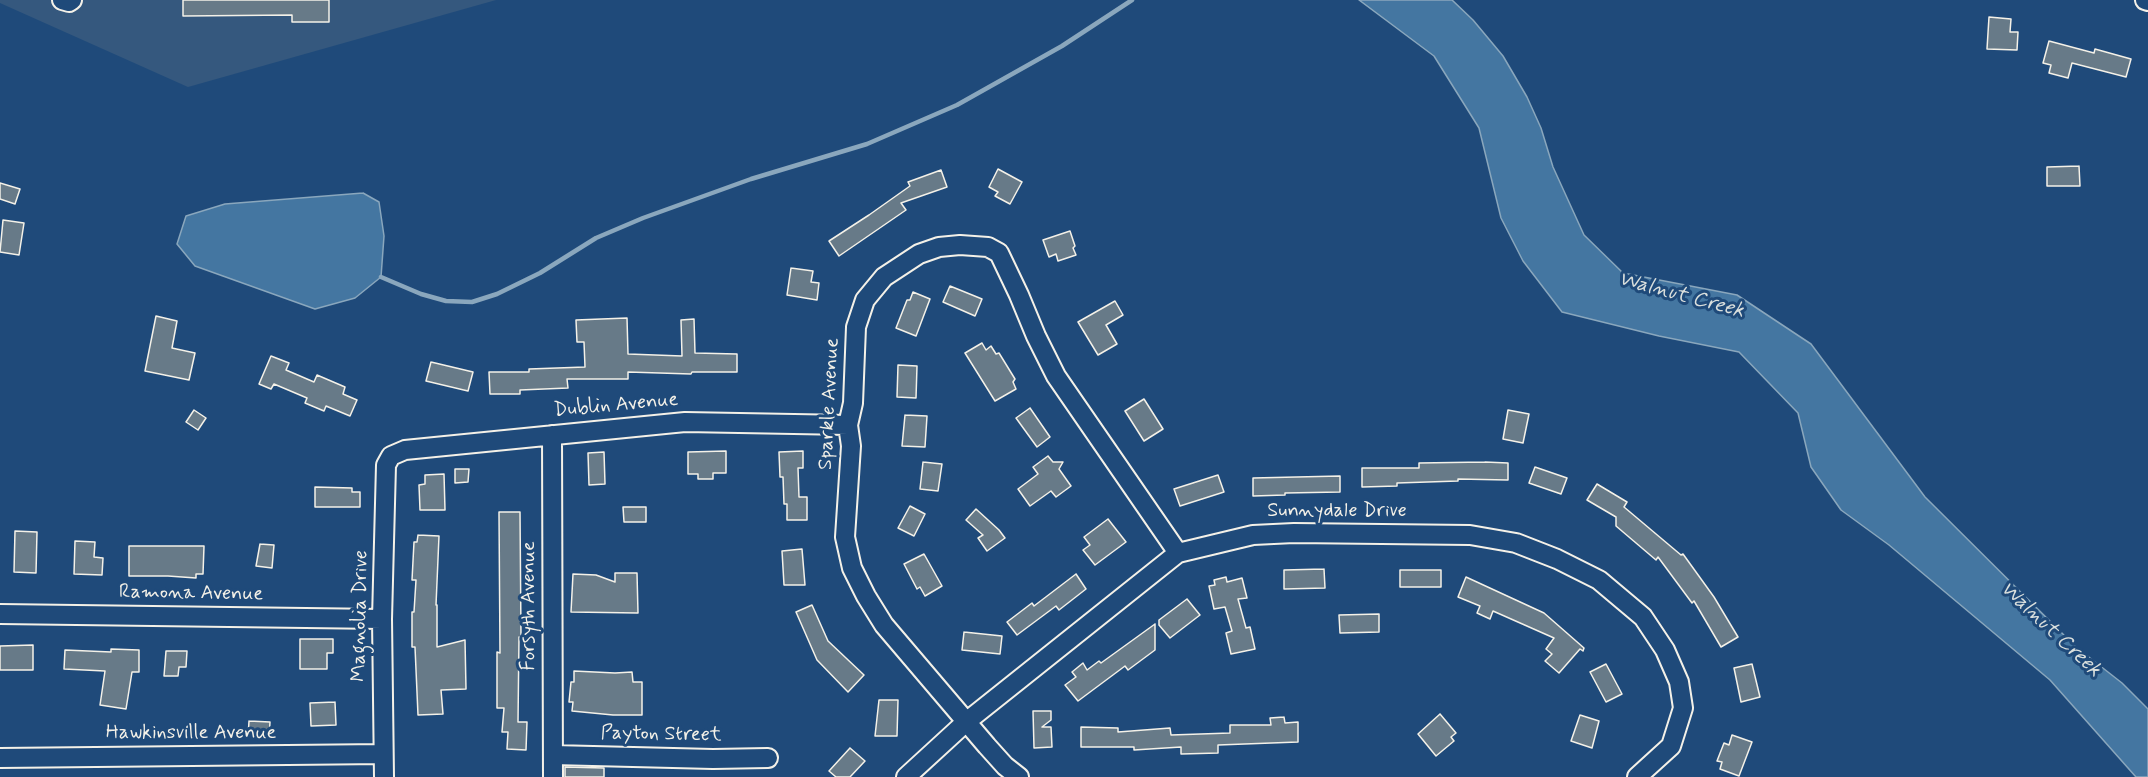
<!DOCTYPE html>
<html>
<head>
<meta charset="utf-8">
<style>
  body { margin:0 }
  canvas { display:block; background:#1f4a7a }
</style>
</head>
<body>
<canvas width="2148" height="777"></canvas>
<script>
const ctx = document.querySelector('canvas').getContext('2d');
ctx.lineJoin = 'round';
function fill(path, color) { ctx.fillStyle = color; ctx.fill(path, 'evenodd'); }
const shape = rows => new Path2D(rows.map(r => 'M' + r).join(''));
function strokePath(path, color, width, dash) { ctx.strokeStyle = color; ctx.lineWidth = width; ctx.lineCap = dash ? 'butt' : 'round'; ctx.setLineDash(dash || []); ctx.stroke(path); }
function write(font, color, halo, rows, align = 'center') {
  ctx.font = font + ' Mynerve,sans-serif'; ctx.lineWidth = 6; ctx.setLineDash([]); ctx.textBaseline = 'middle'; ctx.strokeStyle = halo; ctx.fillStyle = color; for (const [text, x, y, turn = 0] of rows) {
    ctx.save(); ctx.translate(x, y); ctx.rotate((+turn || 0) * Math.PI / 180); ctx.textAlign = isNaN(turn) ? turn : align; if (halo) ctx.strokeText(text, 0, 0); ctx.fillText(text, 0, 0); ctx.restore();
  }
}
fill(shape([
  [0,0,496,0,188,87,0,3]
]), '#35587e');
const water = shape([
  [1359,0,1452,0,1473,20,1503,56,1527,97,1541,128,1553,167,1584,235,1623,273,1737,295,1811,344,1925,497,2076,647,2122,683,2148,709,2148,777,2136,777,2050,680,1889,545,1841,510,1811,467,1798,413,1739,352,1659,336,1562,312,1523,261,1501,218,1479,128,1434,56,1359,0],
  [363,193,379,202,384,236,381,277,355,298,315,309,195,266,177,244,186,216,225,204,363,193]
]);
fill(water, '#4476a1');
strokePath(water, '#8aa7bd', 1.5);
strokePath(shape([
  [381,277,421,294,446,301,472,302,497,294,540,273,596,238,643,218,751,179,867,144,957,105,1062,46,1132,0]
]), '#8aa7bd', 4.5);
const building = shape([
  [183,0,329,0,329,22,292,22,292,15,183,16,183,0],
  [1989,17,2011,19,2010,32,2018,32,2017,50,1987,49,1989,17],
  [2049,41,2094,53,2095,49,2131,59,2126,77,2072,63,2068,78,2049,73,2051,65,2043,63,2049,41],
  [2079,166,2080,186,2047,186,2047,167,2079,166],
  [998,169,1022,182,1010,204,995,196,998,192,989,187,998,169],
  [941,170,947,187,901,203,906,210,839,256,829,241,869,215,910,186,908,182,941,170],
  [0,183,20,189,15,204,0,199,0,183],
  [3,220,24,223,19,255,0,252,3,220],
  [1070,231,1075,246,1073,248,1076,255,1058,261,1056,254,1049,257,1043,240,1070,231],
  [791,268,813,271,811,282,819,283,817,300,787,295,791,268],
  [950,286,982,299,975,316,943,302,950,286],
  [913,292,930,299,916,336,896,328,907,300,910,300,913,292],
  [1115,301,1123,315,1106,325,1117,344,1098,355,1078,322,1115,301],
  [156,316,177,321,172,348,195,353,189,380,145,371,156,316],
  [627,318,628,354,682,356,681,320,694,319,695,353,737,354,737,372,692,372,691,374,628,372,628,379,567,379,568,388,520,390,520,394,490,394,489,372,529,372,529,369,585,367,584,342,577,342,576,320,627,318],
  [982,343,986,350,991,346,996,354,999,353,1015,379,1013,382,1016,389,995,401,965,353,982,343],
  [271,356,289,363,286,370,314,382,317,375,345,387,343,394,357,400,350,416,326,406,324,411,305,403,307,398,274,384,271,389,259,384,271,356],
  [431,362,473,372,468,391,426,381,431,362],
  [898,365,917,366,916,398,897,397,898,365],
  [1144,399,1163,429,1144,441,1125,411,1144,399],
  [1030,408,1050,437,1037,447,1016,418,1030,408],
  [194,410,206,418,198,430,186,422,194,410],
  [1508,410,1529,414,1523,443,1503,439,1508,410],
  [905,415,927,416,925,447,902,446,905,415],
  [726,451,726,473,713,473,713,479,698,479,698,474,688,474,688,452,726,451],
  [803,451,803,468,798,468,799,497,807,497,807,520,787,520,787,504,784,504,783,477,780,477,779,452,803,451],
  [604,452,605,484,589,485,588,453,604,452],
  [1048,456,1053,462,1063,462,1059,469,1071,486,1056,497,1051,491,1030,506,1018,489,1038,474,1033,467,1048,456],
  [923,462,942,464,938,491,920,489,923,462],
  [1485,462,1508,463,1508,480,1458,479,1458,481,1397,483,1397,486,1362,487,1362,468,1419,468,1419,463,1485,462],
  [1535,467,1567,478,1561,494,1529,483,1535,467],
  [455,469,469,469,468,482,455,483,455,469],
  [444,474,445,510,420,510,419,485,425,484,425,475,444,474],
  [1218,475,1224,492,1180,506,1174,489,1218,475],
  [1340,476,1340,492,1285,493,1285,495,1253,496,1253,478,1340,476],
  [1597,484,1627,502,1624,507,1681,555,1683,554,1714,597,1738,637,1721,647,1694,601,1692,603,1658,557,1656,560,1616,526,1616,517,1587,500,1597,484],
  [315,487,352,488,352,492,360,492,360,507,315,507,315,487],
  [910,506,925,514,914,536,898,528,910,506],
  [623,507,646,507,646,522,624,522,623,507],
  [976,509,999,530,1005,538,987,551,978,538,983,535,966,520,976,509],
  [499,512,520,512,521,637,519,637,518,722,527,722,526,750,507,749,508,732,502,732,504,708,497,708,497,652,500,653,499,512],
  [1108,519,1126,542,1095,565,1083,550,1090,545,1084,537,1108,519],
  [15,531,37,532,36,573,14,572,15,531],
  [418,535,439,536,436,605,437,605,437,647,465,640,466,689,441,690,443,714,418,715,415,647,412,647,412,612,414,612,416,580,412,580,414,542,417,542,418,535],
  [75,541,95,542,94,557,103,558,102,575,74,574,75,541],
  [260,544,274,545,272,568,256,566,260,544],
  [129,546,204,546,203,574,196,574,196,578,168,576,129,576,129,546],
  [802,549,805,585,784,585,782,551,802,549],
  [924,554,942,586,925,596,920,587,917,589,904,564,924,554],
  [1324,569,1325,588,1284,589,1284,570,1324,569],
  [1400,570,1441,570,1441,587,1400,587,1400,570],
  [615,573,637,573,638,613,571,612,573,574,596,575,615,582,615,573],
  [1076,574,1086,589,1059,610,1056,606,1017,635,1007,622,1032,603,1034,606,1076,574],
  [1226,577,1227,582,1242,578,1247,598,1238,599,1246,628,1250,627,1255,649,1231,654,1226,633,1232,631,1225,607,1214,609,1209,586,1215,585,1214,580,1226,577],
  [1466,577,1544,613,1584,648,1583,651,1580,649,1559,673,1545,661,1552,654,1546,649,1554,638,1493,611,1490,619,1477,613,1480,606,1458,597,1466,577],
  [1187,599,1200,615,1170,638,1159,625,1159,620,1187,599],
  [812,605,828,641,864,675,848,692,817,660,796,612,812,605],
  [1379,614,1379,632,1340,633,1339,615,1379,614],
  [1155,624,1155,650,1128,670,1125,666,1078,701,1065,685,1076,677,1072,672,1083,663,1087,670,1099,661,1101,663,1155,624],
  [964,632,1002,636,1000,654,962,650,964,632],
  [300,639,333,639,333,653,327,653,327,669,300,669,300,639],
  [33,645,33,670,0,670,0,646,33,645],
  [111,649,139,650,139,672,132,672,126,709,100,705,105,671,64,669,65,650,111,652,111,649],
  [166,651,187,651,186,667,179,667,178,676,164,676,166,651],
  [1606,664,1622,694,1606,702,1590,672,1606,664],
  [1752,664,1760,697,1741,702,1734,668,1752,664],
  [574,671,615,673,632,672,633,682,642,682,642,715,613,715,572,711,573,702,569,702,571,682,574,682,574,671],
  [879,700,898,700,897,736,875,736,879,700],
  [335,702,336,725,311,726,310,703,335,702],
  [1033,711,1051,711,1051,720,1042,727,1051,727,1052,747,1034,748,1033,711],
  [1440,714,1456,733,1451,737,1454,741,1436,756,1418,734,1440,714],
  [1580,715,1599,721,1592,748,1571,741,1580,715],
  [1284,717,1285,723,1298,722,1298,742,1218,745,1218,753,1181,754,1181,747,1134,750,1134,747,1081,747,1081,727,1118,728,1118,732,1170,728,1171,735,1230,733,1230,725,1271,725,1270,718,1284,717],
  [249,721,270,722,269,738,248,737,249,721],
  [1732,735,1752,742,1739,776,1720,769,1722,762,1717,761,1724,743,1729,745,1732,735],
  [850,748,865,761,850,777,836,777,829,771,850,748],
  [565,767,604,768,604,777,565,777,565,767]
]);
fill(building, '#677a88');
strokePath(building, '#f4f1e8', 1.5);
const street = shape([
  [62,0,69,2,72,0],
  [2145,0,2148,1],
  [552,435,553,777],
  [0,614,382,619],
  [553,755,713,759,768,758],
  [0,758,383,754],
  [384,777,382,619,386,465,391,456,405,450,685,422,848,425],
  [906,777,966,722,1178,553,1253,535,1294,533,1470,535,1516,543,1557,559,1599,580,1643,617,1665,650,1679,682,1683,708,1671,746,1637,777],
  [1019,777,1005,766,987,746,884,625,866,596,852,568,845,537,851,446,848,425,853,403,856,327,865,300,884,277,919,254,939,247,960,245,988,247,999,253,1019,295,1036,336,1056,376,1178,553]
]);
strokePath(street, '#f4f1e8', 22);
strokePath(street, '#1f4a7a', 18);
write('20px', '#f4f1e8', '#1f4a7a', [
  ["Sparkle Avenue",830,404,-87],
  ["Dublin Avenue",616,406,-5],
  ["Sunnydale Drive",1337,512],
  ["Ramona Avenue",191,594,1],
  ["Forsyth Avenue",530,606,-90],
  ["Magnolia Drive",361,616,-89],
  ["Hawkinsville Avenue",191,734],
  ["Payton Street",661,735,1]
]);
write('italic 21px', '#dadfdd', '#1f4a7a', [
  ["Walnut Creek",1681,296,15],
  ["Walnut Creek",2050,630,43]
]);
</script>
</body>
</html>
